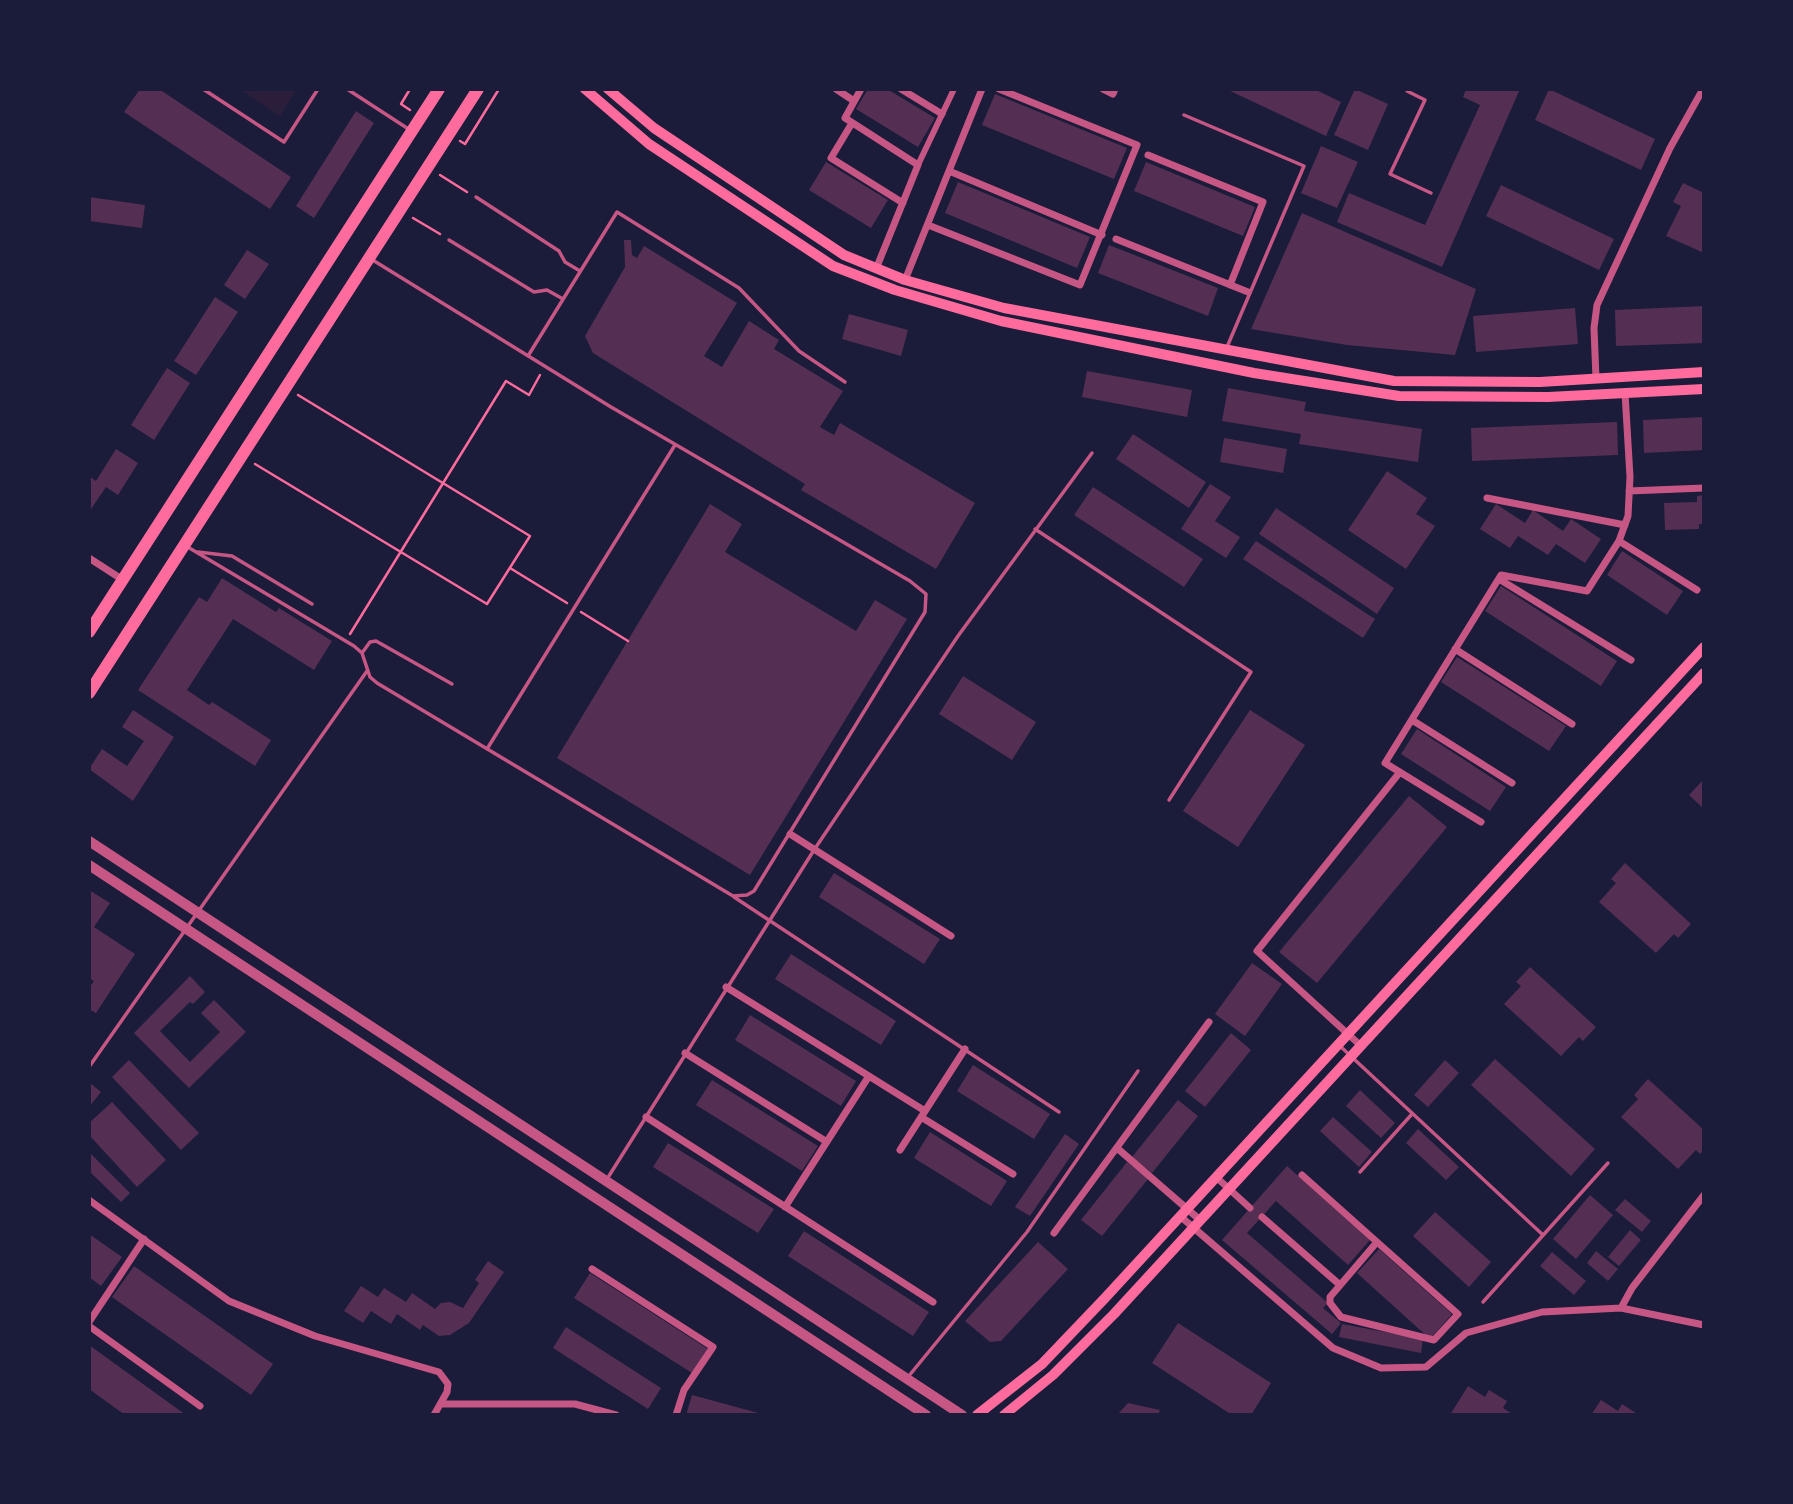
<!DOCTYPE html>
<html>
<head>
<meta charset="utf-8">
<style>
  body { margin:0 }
  #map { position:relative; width:1793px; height:1504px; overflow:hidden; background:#1b1b3a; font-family:"Noto Sans",sans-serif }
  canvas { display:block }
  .frame { position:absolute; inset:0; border:91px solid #1b1b3a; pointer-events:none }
</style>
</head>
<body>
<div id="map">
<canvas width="1793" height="1504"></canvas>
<div class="frame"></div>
</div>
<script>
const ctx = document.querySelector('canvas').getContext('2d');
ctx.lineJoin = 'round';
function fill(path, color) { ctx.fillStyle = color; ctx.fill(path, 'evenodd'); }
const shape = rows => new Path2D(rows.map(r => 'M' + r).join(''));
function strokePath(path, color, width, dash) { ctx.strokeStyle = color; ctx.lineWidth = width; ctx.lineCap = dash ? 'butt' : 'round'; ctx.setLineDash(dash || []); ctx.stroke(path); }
fill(shape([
  [239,89,297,89,280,116]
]), '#2a1e3b');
fill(shape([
  [140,89,159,89,291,177,270,209,124,112],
  [868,89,887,89,935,118,918,147,856,109],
  [1226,89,1314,89,1341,102,1326,136],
  [1355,89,1388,104,1368,150,1334,135],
  [1466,89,1520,89,1442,267,1337,222,1349,193,1425,225,1480,105,1463,97],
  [1549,89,1655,139,1641,170,1535,120],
  [995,94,1127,148,1114,179,982,125],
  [356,111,374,123,314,218,296,206],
  [1321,146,1358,162,1337,208,1301,193],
  [826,162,888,200,871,228,809,190],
  [1146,162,1255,207,1243,236,1134,191],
  [958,182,1090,237,1077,268,945,213],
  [1683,183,1704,193,1704,253,1666,236,1681,206,1673,202],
  [1501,185,1614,239,1599,270,1486,216],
  [89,197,145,205,142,228,89,221],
  [1302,213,1476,289,1455,355,1347,345,1251,329],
  [624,240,631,240,632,255,637,258,644,246,737,303,704,356,722,367,749,321,779,340,774,349,843,391,820,427,834,435,840,423,975,503,936,569,801,490,805,484,593,353,585,336,625,267],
  [1109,245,1218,288,1208,316,1098,273],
  [247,250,269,264,245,299,224,285],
  [215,297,238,312,196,375,174,361],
  [1704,306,1704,343,1616,346,1615,310],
  [1575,308,1578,344,1476,352,1473,316],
  [849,314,908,330,901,356,842,339],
  [167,368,190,383,154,440,131,425],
  [1087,371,1192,390,1187,417,1082,397],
  [1228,388,1306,402,1304,411,1422,429,1418,462,1299,444,1301,434,1222,421],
  [1704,417,1704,450,1644,453,1643,420],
  [1617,422,1618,455,1472,461,1471,428],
  [1133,434,1206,482,1189,508,1116,459],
  [1224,438,1287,449,1283,473,1220,462],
  [116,449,138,463,118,495,106,487,89,512,89,476,96,481],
  [1387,471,1427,498,1416,514,1435,526,1406,569,1348,530],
  [1210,484,1231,497,1215,521,1240,537,1226,558,1181,529],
  [1093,487,1203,559,1184,587,1074,515],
  [1704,495,1704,524,1699,524,1699,529,1665,530,1664,503,1697,502,1697,496],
  [710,504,742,524,725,552,856,631,875,600,907,619,750,875,557,758],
  [1496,504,1525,523,1533,510,1563,531,1571,519,1601,539,1585,563,1556,544,1548,555,1518,536,1510,548,1480,529],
  [1276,508,1394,588,1377,614,1259,534],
  [1256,541,1375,619,1363,638,1243,559],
  [1622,551,1683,591,1667,615,1607,575],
  [222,578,276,612,279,608,332,641,314,670,233,619,187,690,209,705,212,702,271,740,255,766,138,690,199,597,207,602],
  [1501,586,1617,661,1601,686,1485,611],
  [1457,657,1566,726,1549,751,1441,682],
  [963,676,1036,722,1012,760,939,714],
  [133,710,174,737,133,801,89,769,102,749,127,766,144,741,122,727],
  [1250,710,1305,745,1238,847,1183,811],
  [1417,729,1506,787,1490,811,1401,754],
  [1704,779,1704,809,1689,795],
  [1409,796,1447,827,1317,983,1279,952],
  [1625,863,1691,924,1678,938,1674,934,1656,953,1599,902,1616,883,1611,879],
  [834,873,940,939,924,964,819,897],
  [89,890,110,903,94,927,135,954,96,1013,89,1009,89,988,94,981,89,978],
  [791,954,896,1021,881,1045,775,979],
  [1252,963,1282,984,1245,1036,1215,1014],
  [1530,967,1596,1027,1583,1041,1579,1037,1561,1056,1504,1004,1521,986,1516,982],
  [190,976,205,992,193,1004,190,1002,160,1031,190,1062,220,1032,201,1013,214,1000,246,1032,189,1088,134,1033],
  [750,1015,856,1081,841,1106,735,1040],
  [1231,1033,1251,1050,1205,1107,1185,1091],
  [1495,1059,1595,1149,1571,1176,1471,1085],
  [129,1060,199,1133,181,1150,112,1077],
  [1445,1060,1459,1073,1428,1107,1414,1095],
  [973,1065,1050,1114,1034,1139,957,1091],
  [1648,1079,1704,1130,1704,1150,1700,1154,1696,1150,1678,1169,1621,1117,1638,1099,1634,1095],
  [712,1080,818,1146,802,1171,696,1105],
  [89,1082,101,1092,89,1107],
  [1360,1090,1395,1123,1381,1138,1346,1106],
  [1178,1100,1198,1116,1152,1173,1132,1157],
  [112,1102,166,1160,137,1187,89,1135,89,1123],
  [1333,1117,1372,1152,1359,1167,1320,1131],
  [1418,1129,1459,1167,1446,1180,1406,1143],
  [930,1132,1007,1181,991,1206,914,1158],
  [1065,1134,1079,1144,1030,1216,1015,1207],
  [668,1143,774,1209,758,1233,653,1167],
  [89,1152,130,1193,121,1202,89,1171],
  [1127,1162,1148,1179,1102,1236,1081,1220],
  [1287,1166,1370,1240,1348,1265,1276,1201,1247,1233,1328,1303,1323,1308,1341,1323,1332,1334,1222,1240],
  [1590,1195,1613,1215,1576,1259,1553,1239],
  [1625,1199,1651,1221,1642,1232,1615,1210],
  [1435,1212,1491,1262,1469,1287,1413,1236],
  [1630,1230,1641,1240,1619,1266,1608,1257],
  [804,1231,929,1312,913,1336,788,1256],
  [89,1234,122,1257,101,1286,89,1277],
  [1038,1242,1068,1269,1001,1341,990,1342,965,1321],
  [1379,1249,1452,1314,1430,1339,1357,1273],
  [1596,1251,1618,1269,1608,1281,1587,1263],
  [1552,1252,1586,1281,1574,1295,1540,1266],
  [488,1261,504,1272,469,1323,450,1335,439,1336,423,1325,420,1330,397,1314,391,1324,371,1311,363,1323,344,1311,361,1286,378,1297,384,1288,406,1302,412,1293,435,1309,441,1303,450,1302,463,1308,479,1283,475,1280],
  [134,1266,273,1364,251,1395,112,1297],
  [590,1273,708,1349,692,1373,574,1298],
  [1178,1323,1271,1383,1251,1415,1232,1415,1152,1363],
  [1342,1324,1423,1339,1421,1353,1339,1337],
  [566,1327,661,1388,648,1409,553,1348],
  [89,1345,186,1415,125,1415,89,1389],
  [1468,1386,1485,1397,1489,1390,1507,1401,1503,1408,1514,1415,1450,1415],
  [692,1395,762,1414,762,1415,686,1415],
  [1601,1400,1618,1411,1622,1404,1639,1415,1591,1415],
  [1128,1403,1160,1410,1158,1415,1117,1415]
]), '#542f53');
strokePath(shape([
  [410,89,401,104,410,110],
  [460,141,465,144,499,89],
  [440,175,467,192],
  [413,218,440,234],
  [255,464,487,604,530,536,298,395],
  [510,568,567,603],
  [581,612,628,641],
  [350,634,506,381,529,395,540,375]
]), '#ff6b9d', 2.5);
strokePath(shape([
  [203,89,284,142,318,89],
  [347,89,410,130],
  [1407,91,1425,100,1390,174,1431,193],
  [1184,115,1304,166,1227,347],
  [476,197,559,251,565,262,580,271],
  [449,240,534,292,547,290,563,299],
  [528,356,617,212,739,288,799,351,845,382],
  [1035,529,1251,672,1169,800],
  [186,546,354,646,362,653,370,677,377,683,733,896,747,895,754,891,925,612,926,594,910,581,611,407,371,259],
  [198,552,232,556,312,604],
  [362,653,370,642,376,641,452,684],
  [487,749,675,445],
  [734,897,1059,1112],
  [1340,1046,1543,1235],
  [89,1067,367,671],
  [1360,1172,1412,1114],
  [607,1179,814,850,958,636,1092,453],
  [1483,1302,1608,1163],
  [908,1377,1027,1232,1138,1071]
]), '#c65784', 3.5);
strokePath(shape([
  [918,165,954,89]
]), '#c65784', 6);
strokePath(shape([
  [836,89,854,101],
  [861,89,845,118,918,165,876,269],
  [901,89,942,114],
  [1103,89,1113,94,1115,89],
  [852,123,831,158,903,203],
  [1148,155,1263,202,1230,285],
  [949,171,1102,235],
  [928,225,1080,285,1137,145,999,89],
  [1116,239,1248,292],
  [905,280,982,89],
  [1596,379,1594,328,1597,305,1670,148,1703,89],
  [1629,491,1704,488],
  [1487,498,1625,525],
  [1619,541,1697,590],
  [89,558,123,580],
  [1499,579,1631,660],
  [1455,649,1572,724],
  [1412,720,1512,783],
  [1481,822,1385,763,1501,575,1587,591,1619,541,1628,516,1630,477,1625,393],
  [790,834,951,936],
  [726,987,925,1111],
  [1360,1045,1257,951,1400,772],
  [685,1053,827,1142],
  [646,1117,933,1302],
  [921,1117,1013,1174],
  [1117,1148,1200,1220],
  [900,1150,965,1049],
  [1302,1175,1377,1242,1458,1314,1434,1340,1341,1317,1330,1303,1330,1297,1377,1242],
  [1216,1177,1250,1208],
  [89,1200,229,1301,315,1336,439,1372,448,1384,447,1392,434,1415],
  [785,1207,869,1076],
  [1180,1216,1333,1348,1381,1368,1426,1367,1466,1333,1542,1312,1621,1308,1704,1325],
  [1262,1217,1340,1285],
  [1054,1233,1209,1022],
  [592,1269,713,1347,684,1390,676,1415],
  [1621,1308,1632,1288,1704,1195],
  [89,1322,144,1239],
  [89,1326,200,1406],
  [441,1404,575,1404,616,1415]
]), '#c65784', 7);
strokePath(shape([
  [89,841,962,1415],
  [89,865,926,1415]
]), '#c65784', 10);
strokePath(shape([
  [585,89,649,144,833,266,895,290,1001,321,1254,373,1399,396,1548,397,1704,389],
  [608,89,654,128,844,255,905,280,1004,308,1394,381,1540,382,1704,372],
  [977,1415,1042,1364,1105,1298,1704,647],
  [1004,1415,1053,1375,1114,1314,1704,673]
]), '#ff6b9d', 10);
strokePath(shape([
  [89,632,439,89],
  [89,693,478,89]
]), '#ff6b9d', 12);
</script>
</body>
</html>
